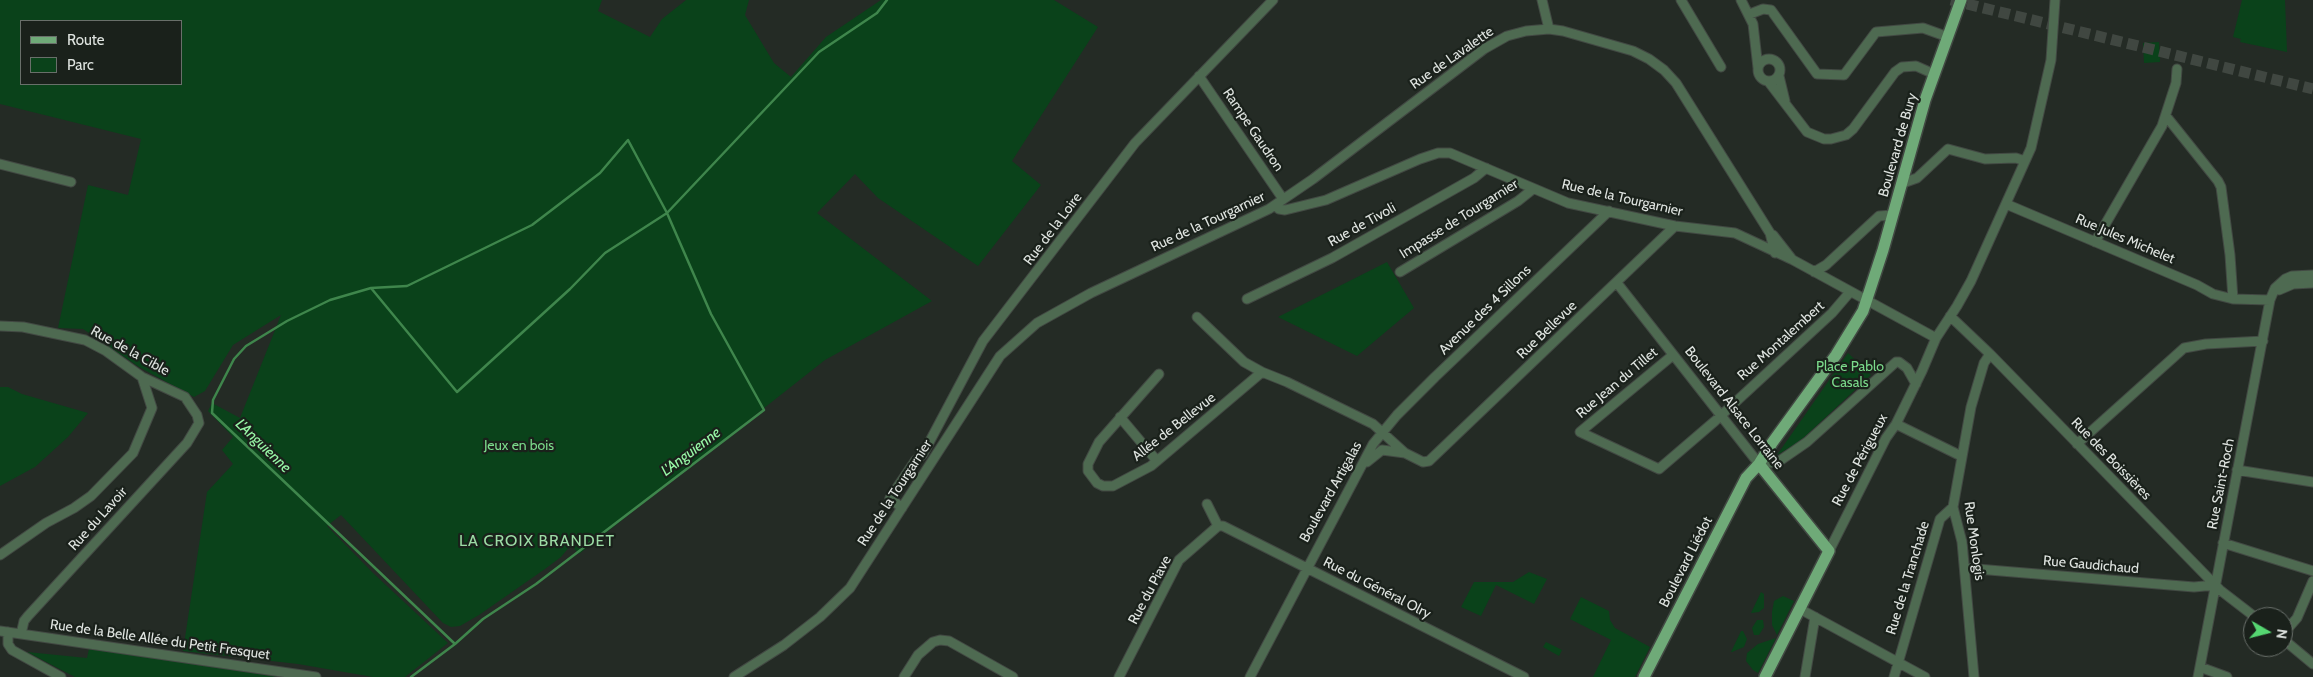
<!DOCTYPE html>
<html>
<head>
<meta charset="utf-8">
<style>
  body { margin:0 }
  #map { position:relative; width:2313px; height:677px; overflow:hidden; background:#242b25; font-family:Cabin,sans-serif }
  canvas { display:block }
  .legend { position:absolute; left:20px; top:20px; width:162px; height:65px; box-sizing:border-box; background:#1a211b; border:1px solid #696f6a; margin:0; padding:6px 9px; list-style:none; font-size:15px; color:#dfe4e0 }
  .legend li { display:flex; align-items:center; gap:10px; height:25px }
  .legend b { width:25px; border:1px solid #696f6a }
  .north { position:absolute; left:2243px; top:607px; width:50px; height:50px; box-sizing:border-box; background:#1a211b; border:1px solid #696f6a; border-radius:50%; rotate:98deg; font-size:14px; font-weight:700; line-height:20px; text-align:center; color:#dfe4e0 }
  .north::after { content:''; display:block; margin:auto; width:18px; height:22px; background:#55d671; clip-path:polygon(50% 0,100% 100%,50% 72%,0 100%) }
</style>
</head>
<body>
<div id="map">
<canvas width="2313" height="677"></canvas>
<ul class="legend">
<li><b style="height:6px;background:#6faa78"></b>Route</li>
<li><b style="height:14px;background:#0a421a"></b>Parc</li>
</ul>
<div class="north">N</div>
</div>
<script>
const ctx = document.querySelector('canvas').getContext('2d');
ctx.lineJoin = 'round';
function fill(path, color) { ctx.fillStyle = color; ctx.fill(path, 'evenodd'); }
const shape = rows => new Path2D(rows.map(r => 'M' + r).join(''));
function strokePath(path, color, width, dash) { ctx.strokeStyle = color; ctx.lineWidth = width; ctx.lineCap = dash ? 'butt' : 'round'; ctx.setLineDash(dash || []); ctx.stroke(path); }
function write(font, color, halo, rows, align = 'center') {
  ctx.font = font + ' Cabin,sans-serif'; ctx.lineWidth = 4.5; ctx.setLineDash([]); ctx.textBaseline = 'middle'; ctx.strokeStyle = halo; ctx.fillStyle = color; for (const [text, x, y, turn = 0] of rows) {
    ctx.save(); ctx.translate(x, y); ctx.rotate((+turn || 0) * Math.PI / 180); ctx.textAlign = isNaN(turn) ? turn : align; if (halo) ctx.strokeText(text, 0, 0); ctx.fillText(text, 0, 0); ctx.restore();
  }
}
fill(shape([
  [0,0,602,0,598,11,650,37,662,19,686,0,749,0,745,15,774,63,791,77,826,37,881,0,1054,0,1098,27,1012,161,1041,185,978,266,878,198,855,174,817,213,932,301,825,360,579,554,571,545,561,557,545,569,479,615,460,626,451,627,443,623,341,515,327,526,373,573,448,643,405,677,373,677,298,664,183,651,207,492,233,464,222,450,233,437,208,411,212,403,240,418,281,315,233,345,205,391,194,397,139,367,83,329,58,328,88,185,128,195,141,139,0,104],
  [21,21,181,21,181,84,21,84],
  [2242,0,2285,0,2287,52,2240,42,2241,39,2233,37],
  [2159,42,2160,62,2144,63,2143,43],
  [1387,262,1414,308,1357,356,1278,317],
  [1848,353,1871,375,1798,443,1777,455],
  [0,387,8,387,22,394,88,413,68,437,35,467,0,486],
  [1529,572,1547,579,1534,604,1496,585,1481,616,1461,607,1474,582,1513,582],
  [1761,592,1764,594,1764,608,1759,612,1751,613],
  [1783,596,1794,601,1777,635,1772,625,1772,612,1774,601],
  [1581,597,1609,611,1610,620,1615,628,1650,647,1635,677,1593,677,1611,640,1570,619],
  [1757,620,1763,620,1764,627,1759,635,1754,635,1752,628],
  [1741,631,1743,631,1747,639,1744,647,1732,652,1731,652],
  [1776,638,1758,673,1753,670,1746,661,1747,653,1758,644],
  [1546,642,1562,650,1559,656,1543,647],
  [89,649,181,662,279,677,75,677,27,652,87,658]
]), '#0a421a');
strokePath(shape([
  [371,288,457,392,570,289,605,253,667,213,628,140,600,173,532,225,407,286,371,288,330,300,287,321,246,346,234,359,213,400,212,413,455,644],
  [411,677,455,644,483,619,536,584,764,410,711,314,667,213,819,52,877,13,887,0]
]), '#3f864c', 2.5);
strokePath(shape([
  [1951,0,2313,89]
]), '#404741', 11, [11, 5.5]);
const minor = shape([
  [1542,0,1549,29],
  [1681,0,1721,67],
  [1741,0,1753,24,1758,68],
  [1750,14,1763,9,1771,10,1817,74,1844,75,1876,32,1923,28,1948,37],
  '1758 70a11 11 0 1 1 22 0a11 11 0 1 1-22 0Z',
  [1199,76,1283,199],
  [1779,76,1785,101],
  [1768,81,1807,132,1824,139,1831,139,1846,135,1853,129,1895,72,1902,67,1916,66,1934,74],
  [2166,116,2218,181,2221,187,2230,255,2233,299],
  [0,164,71,182],
  [1903,183,1917,178,1948,149,1985,159,2016,158,2025,161],
  [2006,204,2197,285,2213,294,2233,299,2270,300],
  [1275,205,1279,209,1285,210,1326,200,1420,159,1438,153,1450,153,1568,203,1675,226,1735,233,1793,260,1936,338],
  [1773,235,1791,258],
  [2095,242,2162,126,2176,83,2177,69],
  [1400,272,1518,201,1533,189],
  [1814,272,1826,265,1879,216,1893,215],
  [1617,283,1759,464,1778,462,1807,442,1896,362,1899,362,1907,368,1916,384],
  [2279,290,2293,284,2313,283],
  [1247,299,1332,258,1474,178,1486,168],
  [1950,316,1990,354,2220,590,2255,617],
  [1197,317,1244,362,1262,372],
  [0,326,23,327,85,340,106,351,142,377,185,397,197,415,199,423,187,443,28,616,24,621,21,634],
  [1673,355,1580,432,1659,469,1715,421,1832,313,1850,292],
  [1159,374,1099,442,1088,464,1088,471,1097,483,1103,486,1113,486,1151,466,1262,372,1287,382,1373,424,1405,453,1423,462,1429,461,1675,226],
  [1120,417,1157,461],
  [1896,424,1961,456],
  [2077,444,2184,348,2206,344,2263,341],
  [1367,462,1382,450,1405,453],
  [2237,470,2313,482],
  [1207,504,1218,526],
  [902,508,890,498,915,461,923,454,983,341,1135,143,1273,0],
  [1218,526,1223,526,1524,677],
  [2223,543,2313,571],
  [1829,551,1886,438,1896,424,1922,371,1936,338,1957,306,1971,281,2031,148,2051,60,2055,0],
  [0,555,46,523,74,508,91,496,133,453,152,408,142,377],
  [1965,568,2194,587,2215,585],
  [1800,609,1925,677],
  [0,631,316,677],
  [8,632,8,644,12,650,61,677],
  [2283,634,2297,618,2313,581],
  [2283,639,2313,664],
  [2200,667,2227,677],
  [734,677,784,645,820,617,850,588,1000,356,1037,323,1091,293,1269,209,1313,179,1484,49,1507,36,1526,31,1549,29,1563,31,1633,51,1649,59,1664,70,1676,83,1770,233,1775,253],
  [904,677,918,655,933,642,940,640,949,641,1013,677],
  [1119,677,1179,560,1218,526],
  [1250,677,1373,444,1397,415,1435,377,1609,211],
  [1805,677,1815,617],
  [1894,677,1940,519,1953,507],
  [1974,677,1962,542,1953,507,1971,407,1984,363,1990,354],
  [2198,677,2270,300,2275,288,2285,279,2292,276,2313,275]
]);
const major = shape([
  [1759,464,1829,551,1765,677],
  [1644,677,1746,478,1759,464,1772,443,1836,355,1863,311,1883,250,1925,100,1961,0]
]);
strokePath(minor, '#424943', 11);
strokePath(major, '#424943', 14);
strokePath(minor, '#4e6a51', 9);
strokePath(major, '#6faa78', 11);
write('14px', '#dfe4e0', '#1a211b', [
  ["Rue de Lavalette",1452,58,-35],
  ["Rampe Gaudron",1253,130,56],
  ["Boulevard de Bury",1898,145,-74],
  ["Rue de la Tourgarnier",1622,198,13],
  ["Impasse de Tourgarnier",1459,219,-32],
  ["Rue de la Tourgarnier",1208,222,-25],
  ["Rue de Tivoli",1362,225,-29],
  ["Rue de la Loire",1053,229,-53],
  ["Rue Jules Michelet",2125,239,23],
  ["Avenue des 4 Sillons",1485,310,-44],
  ["Rue Bellevue",1547,330,-44],
  ["Rue Montalembert",1781,341,-42],
  ["Rue de la Cible",130,351,29],
  ["Rue Jean du Tillet",1617,383,-40],
  ["Boulevard Alsace Lorraine",1734,408,52],
  ["Allée de Bellevue",1174,427,-38],
  ["Rue des Boissières",2111,459,46],
  ["Rue de Périgueux",1860,460,-62],
  ["Rue Saint-Roch",2221,484,-79],
  ["Boulevard Artigalas",1331,492,-61],
  ["Rue de la Tourgarnier",895,493,-57],
  ["Rue du Lavoir",98,519,-48],
  ["Rue Monlogis",1974,541,82],
  ["Boulevard Liédot",1686,562,-63],
  ["Rue Gaudichaud",2091,565,5],
  ["Rue de la Tranchade",1908,578,-73],
  ["Rue du Général Olry",1377,588,27],
  ["Rue du Piave",1150,590,-62],
  ["Rue de la Belle Allée du Petit Fresquet",160,640,8]
]);
write('14px', '#7bda8b', '#1a211b', [
  ["Place Pablo",1850,367],
  ["Casals",1850,383],
  ["Jeux en bois",519,446]
]);
write('italic 15px', '#98f8a7', '#1a211b', [
  ["L'Anguienne",263,446,44],
  ["L'Anguienne",691,452,-37]
]);
ctx.letterSpacing = '1px';
write('16px', '#9cdca5', '#1a211b', [
  ["LA CROIX BRANDET",537,541]
]);
ctx.letterSpacing = '0px';
</script>
</body>
</html>
